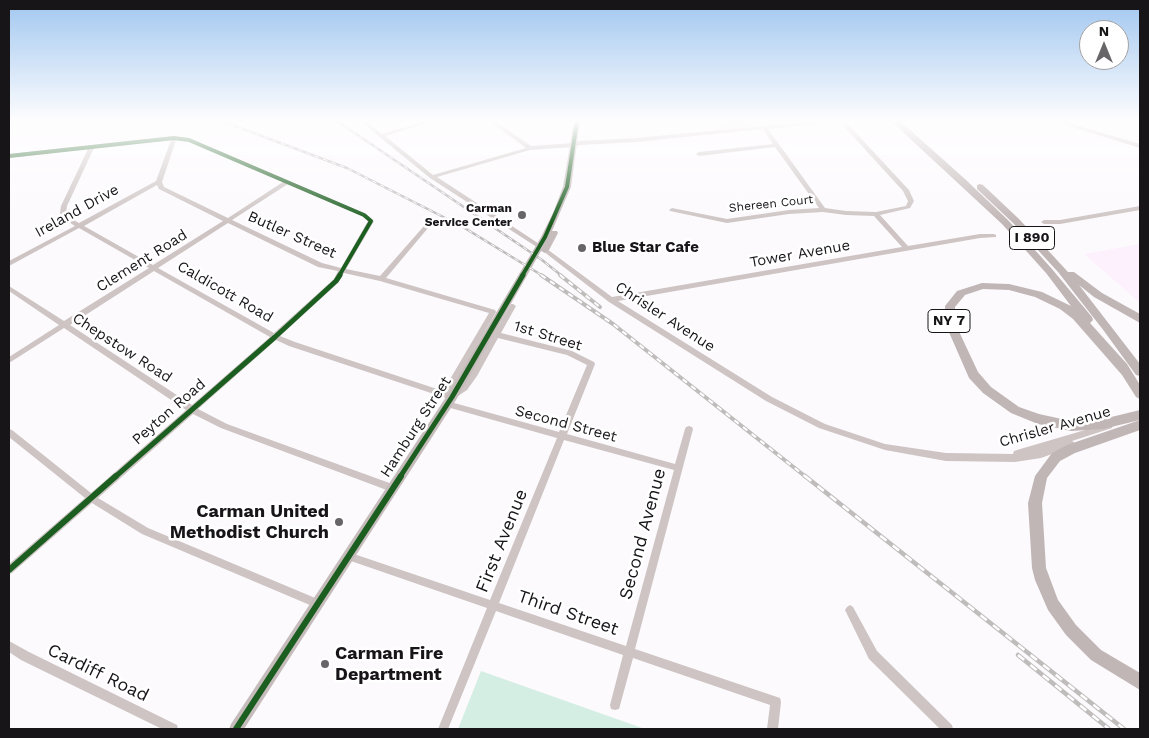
<!DOCTYPE html>
<html>
<head>
<meta charset="utf-8">
<style>
  body { margin:0 }
  #map { position:relative; width:1149px; height:738px; overflow:hidden; background:#fcfafd; font-family:"Work Sans",sans-serif }
  canvas { display:block }
  .frame { position:absolute; inset:0; border:10px solid #171518; pointer-events:none }
  .north { position:absolute; left:1079px; top:20px; width:50px; height:50px; box-sizing:border-box; background:#fff; border:1px solid #a2a1a3; border-radius:50%; rotate:0deg; font-size:14px; font-weight:700; line-height:20px; text-align:center; color:#171518 }
  .north::after { content:''; display:block; margin:auto; width:18px; height:22px; background:#676568; clip-path:polygon(50% 0,100% 100%,50% 72%,0 100%) }
</style>
</head>
<body>
<div id="map">
<canvas width="1149" height="738"></canvas>
<div class="frame"></div>
<div class="north">N</div>
</div>
<script>
const ctx = document.querySelector('canvas').getContext('2d');
ctx.lineJoin = 'round';
function fill(path, color) { ctx.fillStyle = color; ctx.fill(path, 'evenodd'); }
const shape = rows => new Path2D(rows.map(r => 'M' + r).join(''));
function strokePath(path, color, width, dash) { ctx.strokeStyle = color; ctx.lineWidth = width; ctx.lineCap = dash ? 'butt' : 'round'; ctx.setLineDash(dash || []); ctx.stroke(path); }
function write(font, color, halo, rows, align = 'center') {
  ctx.font = font + ' "Work Sans",sans-serif'; ctx.lineWidth = 5; ctx.setLineDash([]); ctx.textBaseline = 'middle'; ctx.strokeStyle = halo; ctx.fillStyle = color; for (const [text, x, y, turn = 0] of rows) {
    ctx.save(); ctx.translate(x, y); ctx.rotate((+turn || 0) * Math.PI / 180); ctx.textAlign = isNaN(turn) ? turn : align; if (halo) ctx.strokeText(text, 0, 0); ctx.fillText(text, 0, 0); ctx.restore();
  }
}
fill(shape([
  [1140,244,1140,303,1084,254]
]), '#fcf1fc');
fill(shape([
  [715,121,792,121,719,129],
  [481,671,645,729,458,729]
]), '#d5eee3');
fill(shape([
  [360,121,366,121,382,134,426,121,434,121,385,136,433,175,526,148,489,121,495,121,531,146,572,143,579,141,636,138,814,121,833,121,830,123,768,129,825,208,846,211,876,212,906,206,908,201,903,191,839,121,845,121,909,190,914,201,910,208,880,215,908,246,980,234,994,234,996,235,996,237,980,238,618,301,772,397,825,424,885,444,946,453,1013,454,1014,451,1017,450,1109,423,1112,424,1113,426,1112,428,1072,441,1074,442,1075,444,1074,446,1041,458,1015,462,946,461,885,450,819,428,766,401,609,302,543,251,430,178,360,121],
  [763,129,773,144,699,152,696,154,699,156,775,147,819,208,789,210,727,219,672,208,669,210,670,211,727,223,789,214,823,212,846,215,874,216,902,247,612,297,547,249,437,177,530,150,573,147,580,145,636,142,763,129],
  [1053,121,1062,121,1140,144,1140,148,1053,121],
  [174,136,191,139,366,214,374,221,346,269,380,276,424,226,428,226,428,228,386,278,495,310,496,312,450,393,451,394,461,386,471,372,511,304,513,304,516,306,501,333,572,351,594,362,595,364,567,434,675,464,685,429,686,427,689,426,692,427,693,429,635,649,780,698,781,702,778,729,767,729,770,705,633,658,619,709,615,710,611,709,610,705,623,655,496,611,448,729,438,729,487,608,348,560,345,559,343,556,345,553,348,552,490,600,557,438,447,407,444,406,443,404,444,402,447,401,559,432,587,365,567,355,498,338,477,376,467,390,452,400,289,346,276,340,198,409,227,424,395,485,396,488,395,491,392,492,221,428,193,414,98,498,148,528,320,600,322,603,320,606,317,608,142,534,92,503,12,573,9,574,9,564,85,498,9,437,9,429,12,430,91,493,186,410,64,328,9,363,9,357,59,325,9,291,9,286,64,321,149,268,79,228,9,266,9,261,75,226,64,219,60,213,61,206,88,149,9,158,9,154,174,136],
  [171,140,156,181,79,223,68,217,66,213,67,206,94,148,171,140],
  [176,140,188,141,283,182,228,218,164,187,162,182,176,140],
  [288,184,362,216,368,221,341,268,322,263,232,220,288,184],
  [157,185,159,189,223,221,153,265,84,226,157,185],
  [228,223,318,267,338,271,334,279,274,333,158,268,228,223],
  [154,271,270,337,192,405,70,325,154,271],
  [344,273,380,281,489,313,443,391,295,342,280,336,338,283,344,273],
  [564,440,674,470,626,646,499,603,564,440],
  [1140,206,1140,210,1060,224,1044,224,1041,222,1044,220,1060,220,1140,206],
  [850,605,853,607,877,651,952,725,953,729,940,729,869,659,845,610,847,607,850,605],
  [9,641,29,652,177,725,178,729,162,729,21,660,9,652,9,641]
]), '#cdc4c3');
fill(shape([
  [574,121,580,121,571,187,552,231,557,231,558,233,549,250,545,253,541,251,456,400,244,729,229,729,231,724,448,394,541,237,553,213,563,187,574,121]
]), '#c6bcbc');
fill(shape([
  [891,121,900,121,965,179,1008,220,1052,269,1092,317,1093,320,1090,323,1127,364,1140,385,1140,399,1136,397,1122,375,1073,319,1060,309,1035,297,1009,290,983,289,965,295,955,307,955,323,978,372,991,387,1019,407,1039,414,1071,421,1103,419,1140,410,1140,420,1103,429,1071,431,1038,424,1011,413,983,393,969,378,945,323,945,306,957,291,982,283,1009,284,1042,292,1071,306,1046,273,1002,224,891,121],
  [980,184,983,185,1019,219,1068,272,1074,272,1102,293,1140,314,1140,323,1094,297,1079,285,1140,364,1140,376,1136,375,1104,331,1058,272,1013,223,977,189,977,185,980,184],
  [1140,420,1140,430,1075,453,1060,461,1047,478,1042,503,1046,568,1058,600,1076,625,1101,650,1140,673,1140,690,1091,660,1066,635,1048,610,1035,580,1032,568,1028,503,1035,476,1052,453,1067,445,1140,420]
]), '#c1b6b6');
const railFar2 = shape([
  [222,121,347,168,463,227,543,276],
  [337,121,542,260,562,276]
]);
const railFar1 = shape([
  [541,275,613,324,806,477],
  [560,275,600,307]
]);
const rail = shape([
  [805,476,1124,729],
  [1018,655,1109,729]
]);
strokePath(railFar2, '#c0bcbc', 2.5);
strokePath(railFar1, '#c0bcbc', 4);
strokePath(rail, '#c0bcbc', 4.5);
strokePath(railFar2, '#fff', 1, [4.5]);
strokePath(railFar1, '#fff', 2, [5.5]);
strokePath(rail, '#fff', 2.5, [8]);
strokePath(shape([
  [9,156,174,138,189,140,364,215,371,221,339,276],
  [522,276,545,237,567,187,577,121]
]), '#1b5e20', 4);
strokePath(shape([
  [115,477,275,337,336,281,340,275],
  [400,477,452,397,523,275]
]), '#1b5e20', 5);
strokePath(shape([
  [9,570,116,476],
  [236,729,401,476]
]), '#1b5e20', 6);
const sky = ctx.createLinearGradient(0, 0, 0, 224);
sky.addColorStop(0, '#a1c7f0');
sky.addColorStop(0.54, '#fefdfe');
sky.addColorStop(1, '#fefdfe00');
ctx.fillStyle = sky;
ctx.fillRect(0, 0, 1149, 224);
for (const [x, y, r, color] of [
  [522,215,5,"#676568"],
  [582,248,5,"#676568"],
  [339,522,5,"#676568"],
  [325,664,5,"#676568"]
]) { const dot = new Path2D(); dot.arc(x, y, r, 0, 2 * Math.PI); ctx.fillStyle = color; ctx.fill(dot); strokePath(dot, '#fff', 2); }
write('12px', '#171518', '#fff', [
  ["Shereen Court",771,204,-6]
]);
write('bold 12px', '#171518', '#fff', [
  ["Carman",512,208],
  ["Service Center",512,222]
], 'right');
for (const [x, y, w] of [
  [1032,238,45],
  [949,321,42]
]) { const box = new Path2D(); box.roundRect(x - w / 2, y - 11.5, w, 23, 4); ctx.fillStyle = '#fff'; ctx.fill(box); strokePath(box, '#171518', 1); }
write('bold 14px', '#171518', null, [
  ["I 890",1032,238],
  ["NY 7",949,321]
]);
write('15px', '#171518', '#fff', [
  ["Ireland Drive",77,211,-29],
  ["Butler Street",292,235,24],
  ["Tower Avenue",800,254,-10],
  ["Clement Road",142,261,-32],
  ["Caldicott Road",225,292,30],
  ["Chrisler Avenue",665,317,33],
  ["1st Street",548,336,17],
  ["Chepstow Road",122,348,33],
  ["Peyton Road",169,412,-41],
  ["Second Street",566,424,15],
  ["Hamburg Street",416,427,-57],
  ["Chrisler Avenue",1055,427,-16]
]);
write('bold 15px', '#171518', '#fff', [
  ["Blue Star Cafe",592,248]
], 'left');
write('bold 18px', '#171518', '#fff', [
  ["Carman United",329,512],
  ["Methodist Church",329,533],
  ["Carman Fire",335,654,"left"],
  ["Department",335,675,"left"]
], 'right');
write('18px', '#171518', '#fff', [
  ["Second Avenue",643,534,-75],
  ["First Avenue",502,541,-68],
  ["Third Street",568,613,19],
  ["Cardiff Road",98,673,26]
]);
</script>
</body>
</html>
